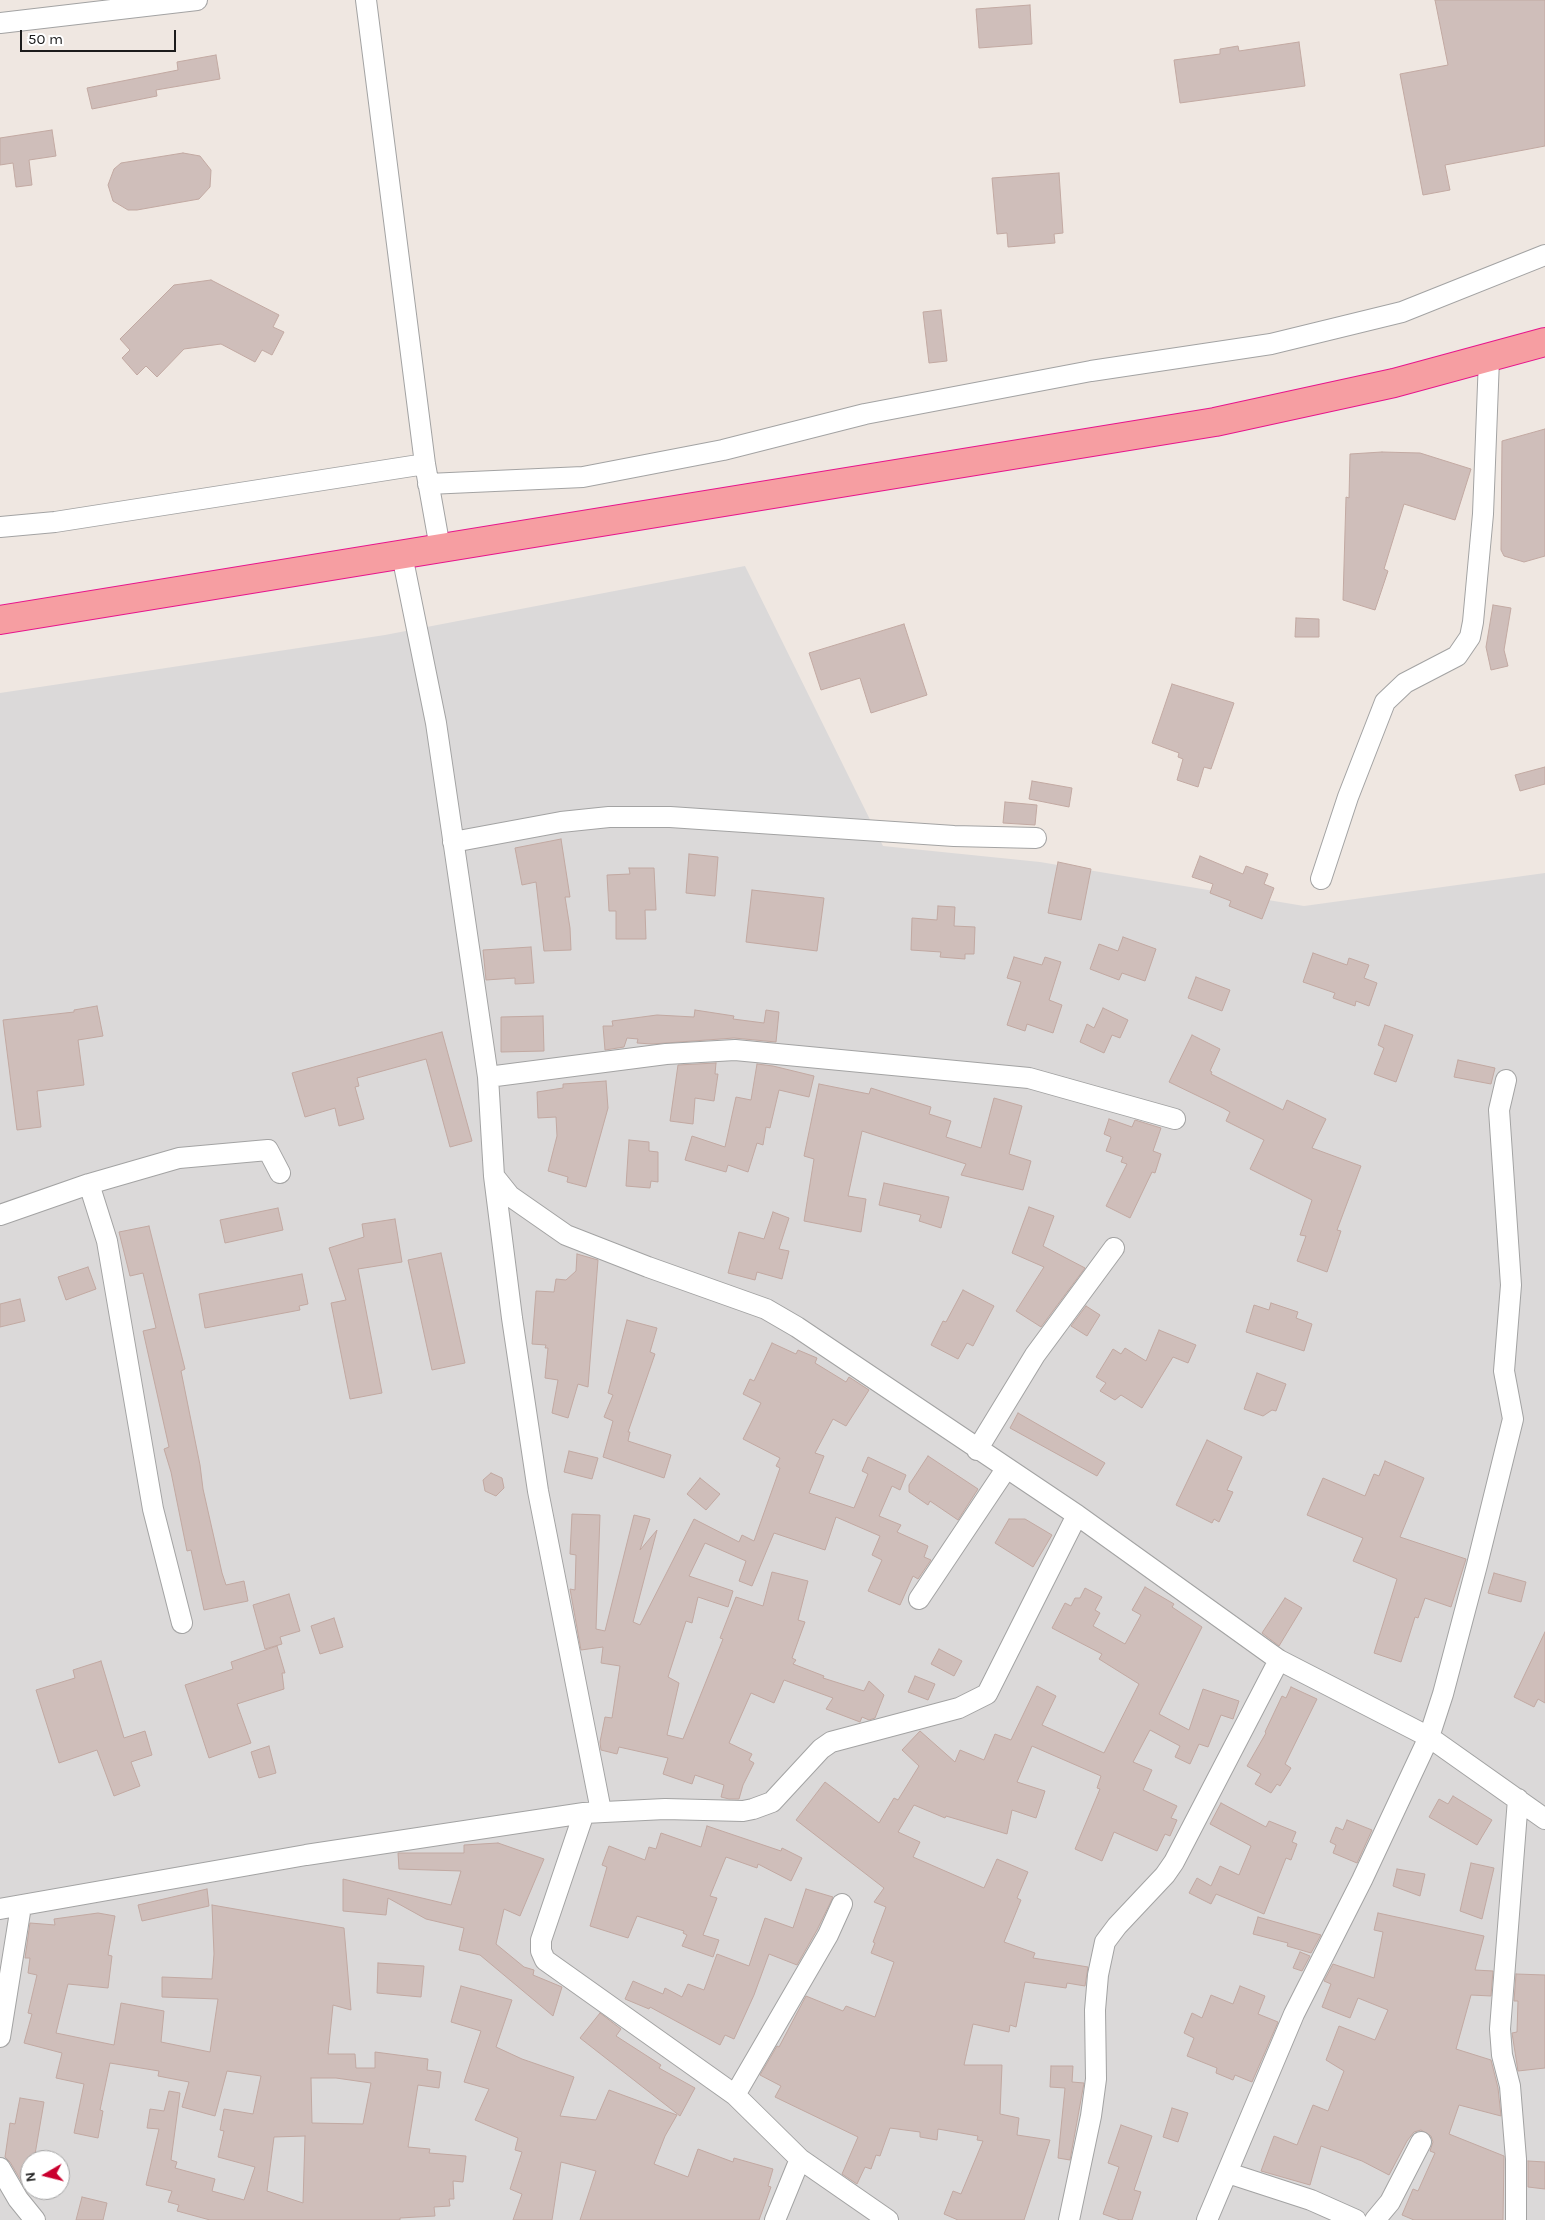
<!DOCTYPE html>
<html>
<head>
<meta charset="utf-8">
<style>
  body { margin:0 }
  #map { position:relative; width:1545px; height:2220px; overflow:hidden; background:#efe7e1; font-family:Karla,sans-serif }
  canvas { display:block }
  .north { position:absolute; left:20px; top:2150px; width:50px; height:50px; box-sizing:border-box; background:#fff; border:1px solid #a4a4a4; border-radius:50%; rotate:262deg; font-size:14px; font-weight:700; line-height:20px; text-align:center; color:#1c1c1c }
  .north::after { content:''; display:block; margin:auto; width:18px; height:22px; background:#c9002e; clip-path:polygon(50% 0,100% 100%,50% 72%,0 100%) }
  .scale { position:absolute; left:20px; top:30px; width:156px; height:22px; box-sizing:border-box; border:2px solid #1c1c1c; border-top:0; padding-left:6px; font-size:15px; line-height:18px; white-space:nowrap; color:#1c1c1c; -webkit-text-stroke:4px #fff; paint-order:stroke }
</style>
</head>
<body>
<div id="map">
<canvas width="1545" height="2220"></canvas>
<div class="north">N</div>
<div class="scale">50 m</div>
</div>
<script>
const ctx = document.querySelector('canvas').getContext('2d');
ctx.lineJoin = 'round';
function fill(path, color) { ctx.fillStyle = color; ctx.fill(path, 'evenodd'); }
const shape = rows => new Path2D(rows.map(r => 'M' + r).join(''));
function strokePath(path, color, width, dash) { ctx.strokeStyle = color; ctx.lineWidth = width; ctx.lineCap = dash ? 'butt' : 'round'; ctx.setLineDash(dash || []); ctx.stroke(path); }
fill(shape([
  [745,566,883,846,1040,862,1304,906,1545,873,1545,2220,0,2220,0,693,385,635],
  [30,2160,60,2160,60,2190,30,2190]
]), '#dbd9d9');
const building = shape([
  [1435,0,1545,0,1545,146,1445,165,1450,190,1423,195,1400,74,1448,65,1435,0],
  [1030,5,1032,44,979,48,976,9,1030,5],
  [1299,42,1305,86,1180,103,1174,60,1220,54,1220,49,1238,46,1239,51,1299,42],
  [216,55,220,79,156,90,157,96,92,109,87,88,178,70,177,62,216,55],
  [52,130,56,156,29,160,32,185,16,187,13,163,0,165,0,138,52,130],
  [183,153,200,156,211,170,210,187,199,199,137,210,128,210,113,201,108,185,114,169,121,163,183,153],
  [1059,173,1063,233,1054,234,1055,243,1008,247,1007,233,997,234,992,178,1059,173],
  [211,280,279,315,273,327,284,332,272,355,262,350,255,362,221,344,184,349,157,377,146,366,137,375,122,358,130,350,120,339,174,285,211,280],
  [941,310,947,361,929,363,923,312,941,310],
  [1545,429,1545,556,1524,562,1504,556,1501,550,1502,441,1545,429],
  [1382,452,1420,453,1471,469,1455,520,1404,504,1384,569,1388,571,1375,610,1343,600,1346,497,1349,498,1350,454,1382,452],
  [1493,605,1511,608,1504,650,1508,666,1491,670,1486,647,1493,605],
  [1296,618,1319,619,1319,637,1295,637,1296,618],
  [904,624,927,695,871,713,860,678,821,690,809,653,904,624],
  [1172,684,1234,703,1211,769,1204,767,1198,787,1177,780,1183,759,1178,757,1179,753,1152,743,1172,684],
  [1545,767,1545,784,1520,791,1515,775,1545,767],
  [1032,781,1072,788,1069,807,1029,799,1032,781],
  [1005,802,1037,805,1035,825,1003,823,1005,802],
  [561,839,570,897,565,897,570,928,571,950,544,951,536,882,522,885,515,848,561,839],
  [689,854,718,857,715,896,686,893,689,854],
  [1200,856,1243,874,1246,866,1268,874,1264,884,1274,888,1262,919,1229,906,1231,901,1210,893,1213,884,1192,877,1200,856],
  [1058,862,1091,869,1081,920,1048,913,1058,862],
  [629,868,654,868,656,910,645,910,646,939,616,939,616,911,609,911,607,875,630,874,629,868],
  [752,890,824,898,817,951,746,942,752,890],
  [938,906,955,907,954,926,975,927,974,954,965,954,965,959,940,957,941,952,911,950,912,918,937,920,938,906],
  [1123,937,1156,949,1145,981,1122,973,1119,980,1090,969,1099,944,1118,951,1123,937],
  [531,947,534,983,515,984,515,978,486,980,483,950,531,947],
  [1313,953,1347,965,1349,958,1369,965,1364,978,1377,983,1369,1006,1356,1001,1355,1006,1333,998,1335,993,1303,982,1313,953],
  [1014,957,1042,965,1045,957,1061,962,1049,1000,1062,1005,1053,1033,1027,1024,1025,1031,1007,1025,1021,982,1007,978,1014,957],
  [1196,977,1230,990,1222,1011,1188,998,1196,977],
  [97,1006,103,1036,78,1040,84,1085,37,1091,41,1127,17,1130,3,1020,74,1012,74,1010,97,1006],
  [1103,1008,1128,1020,1120,1038,1112,1035,1104,1053,1080,1042,1087,1024,1094,1028,1103,1008],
  [695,1010,734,1016,733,1019,764,1023,766,1010,779,1012,776,1042,734,1038,652,1044,637,1043,638,1039,627,1038,624,1047,605,1050,603,1026,613,1026,612,1021,657,1015,694,1017,695,1010],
  [543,1016,544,1051,501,1052,501,1017,543,1016],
  [1385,1025,1413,1035,1396,1082,1374,1074,1384,1048,1378,1045,1385,1025],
  [442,1032,472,1141,450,1147,426,1059,357,1078,359,1086,355,1087,364,1119,339,1126,335,1108,305,1117,292,1073,442,1032],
  [1192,1035,1220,1049,1210,1071,1212,1072,1211,1074,1283,1110,1287,1100,1326,1119,1312,1148,1361,1166,1337,1230,1341,1231,1327,1272,1297,1261,1306,1236,1300,1235,1312,1200,1250,1169,1264,1140,1226,1121,1230,1112,1223,1108,1169,1082,1192,1035],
  [1458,1060,1495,1068,1491,1084,1454,1077,1458,1060],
  [716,1063,715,1074,718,1074,714,1101,695,1098,693,1124,670,1121,678,1065,716,1063],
  [757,1064,773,1066,814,1076,809,1097,779,1090,770,1128,766,1127,763,1145,757,1143,748,1172,728,1165,726,1172,685,1160,692,1136,725,1147,736,1097,751,1100,757,1064],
  [606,1081,608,1108,586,1187,567,1182,568,1177,548,1171,557,1136,556,1117,538,1118,537,1092,563,1088,563,1084,606,1081],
  [819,1084,869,1094,871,1088,931,1107,929,1114,951,1121,946,1137,981,1148,994,1098,1022,1106,1009,1154,1031,1161,1023,1190,961,1175,966,1164,862,1131,848,1196,866,1199,861,1232,804,1221,814,1159,804,1156,819,1084],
  [1109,1119,1132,1127,1135,1120,1161,1128,1153,1151,1161,1154,1155,1173,1152,1172,1130,1218,1106,1206,1127,1164,1121,1162,1123,1157,1106,1151,1111,1137,1104,1134,1109,1119],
  [629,1140,649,1142,649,1151,658,1152,658,1182,651,1181,650,1188,626,1186,629,1140],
  [884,1183,949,1197,941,1228,919,1221,921,1215,879,1205,884,1183],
  [1029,1207,1054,1216,1043,1246,1085,1268,1041,1327,1016,1311,1044,1267,1012,1253,1029,1207],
  [278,1208,283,1230,225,1243,220,1220,278,1208],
  [773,1212,789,1218,779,1249,789,1251,782,1279,757,1272,755,1280,728,1273,739,1232,764,1239,773,1212],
  [395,1219,402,1262,358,1269,382,1393,350,1399,331,1303,346,1300,329,1248,364,1237,362,1224,395,1219],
  [149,1226,185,1369,181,1371,200,1465,203,1489,222,1573,226,1585,244,1581,248,1601,204,1610,191,1550,187,1551,171,1472,164,1449,169,1447,143,1331,156,1328,143,1273,130,1276,119,1232,149,1226],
  [441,1253,465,1363,432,1370,408,1260,441,1253],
  [577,1254,598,1260,588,1387,578,1384,568,1418,552,1413,558,1380,545,1378,548,1348,545,1348,546,1345,532,1344,536,1291,554,1292,556,1279,566,1280,576,1271,577,1254],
  [88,1267,96,1289,66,1300,58,1277,88,1267],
  [302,1274,308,1304,299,1306,300,1310,205,1328,199,1294,302,1274],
  [963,1290,994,1306,973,1346,967,1343,958,1359,931,1345,943,1321,946,1322,963,1290],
  [20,1299,25,1321,0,1327,0,1304,20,1299],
  [1271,1303,1298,1312,1296,1318,1312,1324,1304,1351,1246,1332,1254,1305,1269,1310,1271,1303],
  [1086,1306,1100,1315,1087,1336,1071,1326,1086,1306],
  [627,1320,657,1328,650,1352,655,1354,628,1432,630,1432,628,1441,671,1455,664,1478,603,1457,613,1421,604,1417,613,1395,608,1393,627,1320],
  [1159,1330,1196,1345,1188,1363,1173,1357,1142,1408,1121,1395,1115,1400,1100,1391,1106,1383,1096,1377,1113,1349,1121,1354,1125,1348,1146,1361,1159,1330],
  [772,1343,796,1354,798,1350,817,1358,815,1363,846,1382,849,1377,869,1390,846,1426,833,1419,815,1453,824,1456,809,1493,854,1508,868,1474,862,1471,868,1457,906,1475,900,1490,892,1486,879,1516,901,1525,897,1532,928,1546,924,1557,931,1560,918,1579,913,1576,900,1605,868,1591,882,1560,872,1555,880,1536,836,1517,825,1550,774,1533,752,1586,739,1581,746,1561,705,1543,689,1576,733,1591,728,1607,698,1597,692,1623,686,1621,668,1677,679,1683,667,1735,683,1739,723,1639,720,1638,736,1597,763,1606,772,1572,808,1581,798,1620,805,1622,792,1658,796,1660,793,1664,824,1676,823,1678,864,1691,869,1681,884,1695,875,1718,869,1720,862,1717,860,1722,826,1709,833,1698,784,1680,774,1703,751,1693,729,1743,752,1754,749,1760,754,1763,743,1785,739,1799,729,1799,721,1797,724,1785,695,1775,692,1784,663,1774,668,1758,619,1747,617,1754,601,1750,600,1742,605,1717,612,1718,620,1666,601,1663,603,1647,581,1650,570,1589,575,1590,576,1555,570,1554,572,1514,600,1515,596,1629,605,1631,634,1515,650,1519,640,1550,657,1530,633,1622,640,1625,694,1519,739,1542,742,1535,754,1541,780,1468,776,1466,780,1458,743,1439,761,1403,743,1394,750,1379,754,1381,772,1343],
  [1257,1373,1286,1384,1276,1411,1272,1410,1263,1416,1244,1409,1257,1373],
  [1018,1413,1105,1463,1097,1476,1010,1428,1018,1413],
  [1207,1440,1242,1457,1227,1490,1233,1492,1219,1522,1214,1519,1212,1523,1176,1505,1207,1440],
  [569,1451,598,1458,592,1479,564,1472,569,1451],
  [928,1456,978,1489,958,1520,930,1501,928,1505,909,1492,909,1485,928,1456],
  [1385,1461,1424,1478,1400,1537,1466,1559,1451,1607,1425,1598,1418,1618,1415,1617,1401,1662,1374,1653,1397,1579,1353,1561,1363,1538,1307,1515,1323,1478,1365,1496,1374,1474,1379,1476,1385,1461],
  [491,1473,502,1478,504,1488,496,1496,485,1491,483,1480,491,1473],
  [700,1478,720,1494,706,1510,687,1494,700,1478],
  [1009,1519,1025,1519,1052,1535,1033,1567,995,1543,1009,1519],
  [1494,1573,1526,1582,1521,1602,1488,1593,1494,1573],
  [1145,1587,1174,1604,1172,1607,1202,1627,1159,1714,1189,1730,1203,1689,1239,1701,1233,1719,1221,1715,1208,1747,1199,1744,1190,1764,1175,1757,1180,1746,1150,1730,1133,1762,1152,1770,1143,1790,1177,1806,1171,1818,1177,1820,1170,1836,1165,1834,1157,1851,1114,1832,1102,1861,1075,1849,1100,1789,1097,1788,1101,1776,1032,1746,1017,1782,1045,1791,1036,1818,1012,1810,1007,1834,946,1816,945,1818,914,1805,898,1832,920,1842,913,1857,984,1888,997,1859,1028,1872,1017,1898,1021,1900,1004,1942,1035,1953,1033,1958,1088,1967,1085,1986,1067,1983,1066,1988,1025,1982,1016,2027,1010,2025,1009,2032,973,2024,964,2065,1002,2065,1000,2114,1019,2118,1017,2135,1050,2140,1024,2220,958,2220,944,2214,953,2191,961,2194,983,2141,977,2140,978,2136,938,2129,937,2140,920,2137,920,2132,890,2128,880,2156,876,2155,871,2169,865,2167,857,2184,842,2174,858,2137,775,2097,781,2086,760,2075,777,2046,779,2047,806,1996,843,2011,846,2006,875,2017,894,1962,871,1953,875,1943,873,1942,886,1907,874,1902,884,1888,796,1820,825,1782,879,1823,894,1798,898,1800,919,1766,902,1750,920,1731,955,1762,960,1750,984,1760,995,1734,1011,1740,1037,1686,1056,1696,1042,1725,1104,1753,1139,1684,1099,1659,1102,1654,1052,1628,1065,1603,1071,1606,1075,1598,1080,1598,1085,1588,1102,1597,1095,1610,1100,1613,1093,1626,1125,1644,1141,1615,1132,1610,1145,1587],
  [289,1594,300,1631,280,1637,282,1644,265,1649,253,1605,289,1594],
  [1285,1598,1302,1608,1279,1646,1262,1633,1285,1598],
  [334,1618,343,1647,320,1654,311,1626,334,1618],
  [1545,1632,1545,1703,1538,1699,1534,1707,1514,1697,1545,1632],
  [277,1646,285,1673,282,1673,284,1689,237,1704,251,1743,209,1758,185,1685,233,1669,231,1662,277,1646],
  [939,1649,962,1661,954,1676,931,1664,939,1649],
  [101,1661,124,1738,145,1731,152,1755,131,1762,140,1786,114,1796,97,1750,59,1763,36,1690,75,1678,73,1670,101,1661],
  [915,1676,935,1684,928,1700,908,1692,915,1676],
  [1291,1687,1317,1699,1285,1764,1291,1768,1280,1786,1277,1784,1271,1793,1255,1784,1261,1774,1247,1766,1266,1733,1265,1732,1282,1696,1286,1698,1291,1687],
  [269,1746,276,1773,259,1778,251,1752,269,1746],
  [1453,1796,1492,1820,1477,1845,1429,1817,1439,1799,1448,1804,1453,1796],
  [1221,1803,1266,1827,1269,1821,1296,1832,1292,1842,1297,1844,1291,1860,1286,1858,1264,1914,1216,1894,1211,1904,1189,1893,1197,1878,1211,1886,1220,1866,1239,1875,1251,1846,1210,1824,1221,1803],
  [1347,1820,1372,1830,1357,1863,1333,1853,1336,1845,1330,1842,1336,1827,1343,1830,1347,1820],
  [707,1826,781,1851,782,1848,802,1858,791,1881,758,1864,757,1868,726,1857,710,1896,717,1898,703,1935,719,1940,713,1957,682,1946,687,1935,683,1933,684,1931,637,1916,628,1938,590,1926,607,1867,602,1865,609,1846,645,1860,649,1847,656,1849,661,1833,701,1847,707,1826],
  [498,1843,544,1859,520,1916,504,1909,496,1944,524,1967,534,1970,533,1975,562,1987,553,2016,480,1955,459,1950,464,1928,426,1919,388,1898,386,1915,343,1911,343,1879,451,1905,461,1871,399,1869,398,1853,464,1853,464,1845,498,1843],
  [1471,1863,1494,1868,1482,1919,1460,1911,1471,1863],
  [1397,1869,1425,1874,1420,1896,1393,1886,1397,1869],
  [207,1889,209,1906,142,1921,138,1905,207,1889],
  [806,1889,833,1897,817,1930,797,1965,769,1954,754,1995,734,2039,725,2035,720,2045,650,2007,649,2009,625,1999,633,1981,663,1994,665,1988,682,1997,688,1984,704,1990,717,1954,749,1966,765,1918,793,1928,806,1889],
  [212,1905,344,1928,351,2010,333,2005,328,2054,355,2054,356,2068,375,2068,375,2052,428,2059,427,2070,441,2072,439,2088,418,2085,408,2147,430,2149,429,2153,466,2156,463,2182,453,2181,454,2199,449,2199,450,2206,434,2207,435,2216,400,2218,400,2220,210,2220,177,2211,179,2205,168,2202,172,2191,146,2185,159,2129,147,2128,150,2109,164,2111,169,2091,180,2093,171,2160,177,2162,175,2168,215,2179,212,2191,244,2200,255,2167,218,2157,224,2131,220,2130,224,2109,253,2114,261,2076,227,2071,215,2116,182,2107,189,2082,158,2076,159,2071,110,2063,100,2110,103,2111,98,2138,74,2133,84,2084,56,2078,62,2053,24,2043,32,2014,28,2013,37,1975,28,1973,30,1958,25,1958,30,1923,55,1925,54,1919,98,1913,115,1916,108,1955,112,1956,108,1988,68,1984,56,2033,114,2045,121,2003,164,2011,161,2042,210,2052,218,1999,162,1997,162,1977,212,1979,214,1954,212,1905],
  [311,2078,336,2078,371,2083,363,2124,312,2123,311,2078],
  [305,2136,303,2203,267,2191,274,2137,305,2136],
  [1378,1913,1484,1936,1475,1970,1493,1971,1491,1996,1471,1995,1456,2049,1491,2060,1498,2088,1501,2116,1459,2105,1449,2134,1504,2156,1503,2220,1414,2220,1402,2215,1413,2189,1418,2191,1435,2153,1430,2151,1433,2142,1431,2136,1421,2130,1414,2132,1407,2141,1389,2175,1362,2161,1321,2146,1310,2185,1261,2171,1274,2136,1297,2145,1313,2105,1328,2111,1344,2071,1326,2060,1339,2026,1375,2040,1388,2010,1358,1998,1350,2018,1322,2007,1331,1984,1324,1981,1333,1964,1374,1978,1383,1932,1374,1930,1378,1913],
  [1258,1917,1321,1935,1311,1953,1287,1946,1288,1943,1253,1934,1258,1917],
  [1300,1952,1310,1956,1302,1971,1293,1968,1300,1952],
  [378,1963,424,1966,421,1997,377,1993,378,1963],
  [1516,1974,1545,1975,1545,2068,1518,2071,1512,2033,1517,2032,1518,2001,1514,2001,1516,1974],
  [461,1986,512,2000,496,2047,522,2059,574,2077,560,2116,596,2120,609,2090,677,2115,665,2136,654,2164,688,2177,698,2149,733,2162,734,2158,773,2169,768,2186,771,2187,759,2220,580,2220,596,2171,561,2162,552,2220,513,2220,522,2194,510,2189,522,2152,515,2150,518,2138,475,2120,489,2089,464,2082,481,2031,451,2022,461,1986],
  [1240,1986,1265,1996,1258,2014,1278,2022,1252,2082,1235,2075,1233,2080,1216,2073,1217,2068,1187,2056,1194,2038,1184,2033,1192,2013,1202,2018,1211,1995,1233,2004,1240,1986],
  [600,2013,621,2029,616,2036,661,2065,659,2068,695,2088,680,2116,580,2038,600,2013],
  [1051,2066,1073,2066,1072,2082,1084,2083,1070,2160,1058,2158,1065,2088,1050,2087,1051,2066],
  [20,2098,44,2102,34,2160,30,2160,30,2179,23,2184,10,2162,5,2157,10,2123,15,2124,20,2098],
  [1172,2108,1188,2113,1178,2142,1163,2137,1172,2108],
  [1121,2125,1152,2136,1134,2190,1141,2192,1132,2220,1120,2220,1103,2214,1119,2167,1108,2163,1121,2125],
  [1528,2161,1545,2162,1545,2189,1528,2187,1528,2161],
  [82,2197,107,2203,103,2220,76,2220,82,2197]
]);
fill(building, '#cfbeba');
strokePath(building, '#c2a9a2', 1);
const minor = shape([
  [366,0,425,464,440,548],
  [0,23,197,0],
  [428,484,583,477,723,450,865,414,1091,371,1271,344,1402,312,1545,255],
  [0,527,55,522,425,464],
  [402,555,436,723,488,1077,494,1176,512,1318,538,1491,601,1811],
  [453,842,561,822,609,817,670,817,954,836,1036,838],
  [1321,879,1348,797,1385,702,1405,683,1457,656,1470,637,1473,622,1483,514,1489,359],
  [488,1077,666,1054,735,1050,1029,1078,1175,1119],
  [494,1176,510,1196,566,1235,648,1267,766,1309,797,1327,1077,1515,1279,1660,1429,1737,1545,1819],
  [89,1184,107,1241,153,1509,182,1623],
  [0,1215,89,1184,179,1158,268,1150,280,1173],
  [977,1450,1035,1355,1114,1248],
  [919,1599,1006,1469],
  [584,1813,541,1940,541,1951,545,1960,735,2095,800,2159,888,2220],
  [0,1909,306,1855,584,1813,665,1809,743,1811,753,1809,772,1802,821,1749,831,1742,959,1708,987,1694,1077,1515],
  [0,2037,21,1906],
  [735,2095,828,1935,842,1904],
  [0,2168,18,2199,35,2220],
  [1228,2173,1311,2200,1356,2220],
  [775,2220,800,2159],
  [1069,2220,1091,2116,1096,2079,1095,2010,1098,1975,1105,1942,1117,1926,1165,1875,1174,1862,1279,1660],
  [1207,2220,1294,2014,1362,1880,1429,1737,1443,1694,1477,1565,1513,1419,1504,1371,1511,1285,1499,1110,1506,1080],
  [1375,2220,1390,2202,1421,2142],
  [1516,2220,1516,2159,1510,2086,1502,2055,1500,2029,1518,1799]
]);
const trunk = shape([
  [0,620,1215,422,1394,383,1545,342]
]);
strokePath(minor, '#a3a3a3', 22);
strokePath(trunk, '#e6158c', 30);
strokePath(minor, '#fff', 20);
strokePath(trunk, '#f69ea2', 28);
</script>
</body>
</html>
